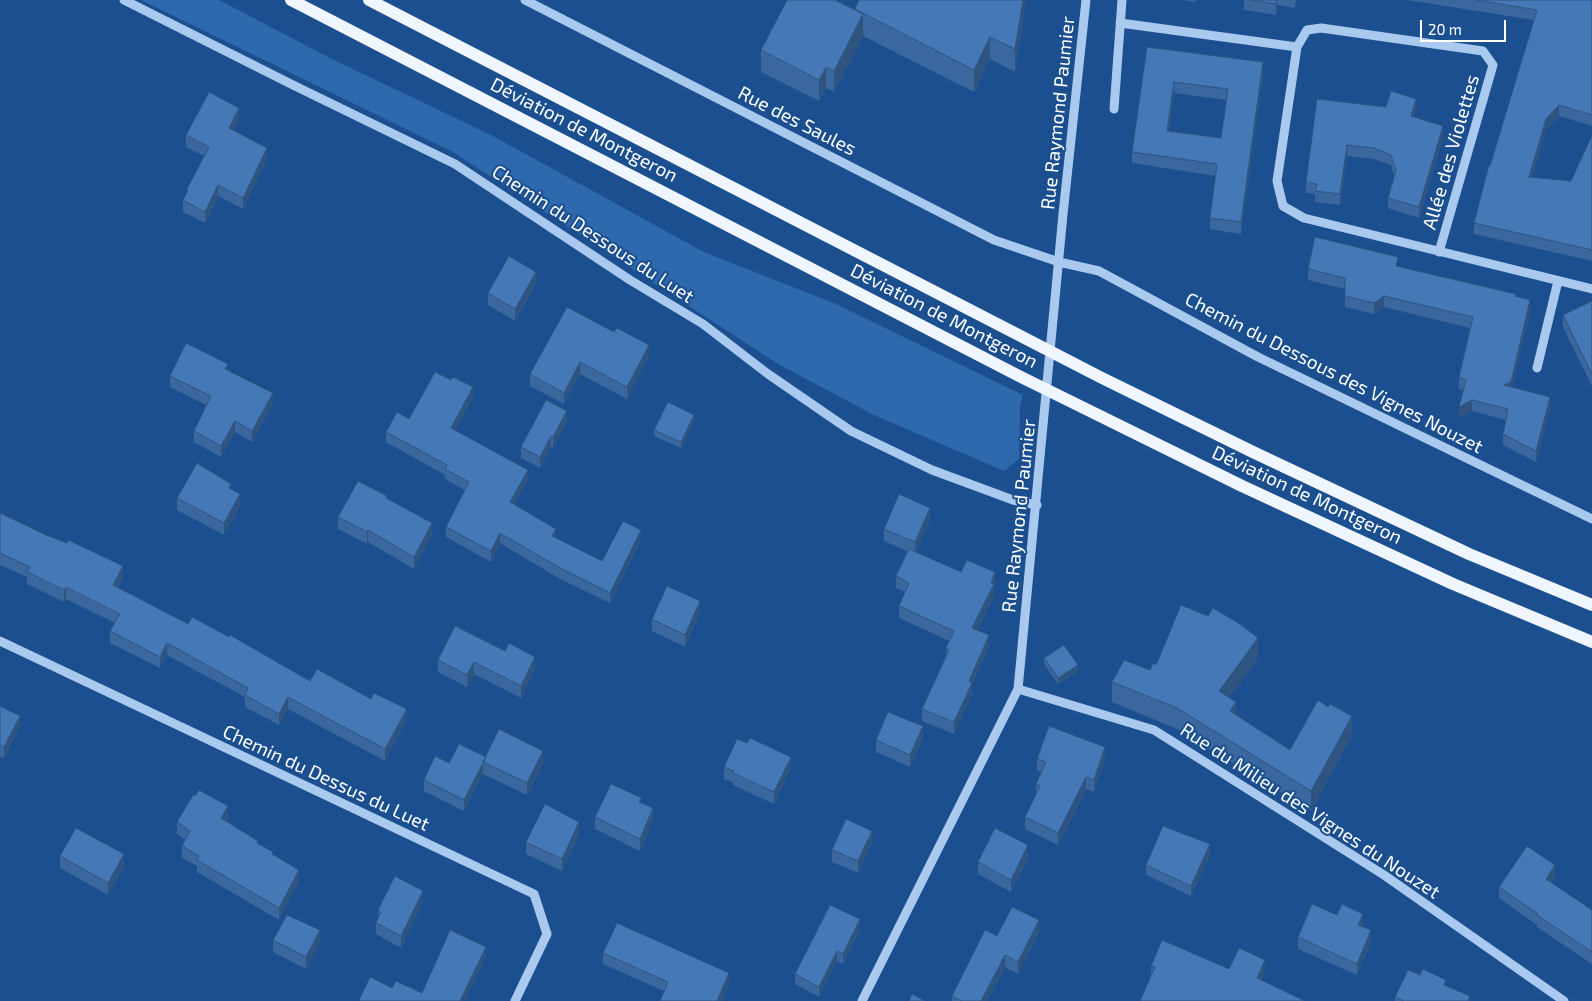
<!DOCTYPE html>
<html>
<head>
<meta charset="utf-8">
<style>
  body { margin:0 }
  #map { position:relative; width:1592px; height:1001px; overflow:hidden; background:#1b4f8f; font-family:"Exo 2",sans-serif }
  canvas { display:block }
  .scale { position:absolute; left:1420px; top:20px; width:86px; height:22px; box-sizing:border-box; border:2px solid #fff; border-top:0; padding-left:6px; font-size:15px; line-height:18px; white-space:nowrap; color:#fff; -webkit-text-stroke:4px #1b4f8f; paint-order:stroke }
</style>
</head>
<body>
<div id="map">
<canvas width="1592" height="1001"></canvas>
<div class="scale">20 m</div>
</div>
<script>
const ctx = document.querySelector('canvas').getContext('2d');
ctx.lineJoin = 'round';
function fill(path, color) { ctx.fillStyle = color; ctx.fill(path, 'evenodd'); }
const shape = rows => new Path2D(rows.map(r => 'M' + r).join(''));
function strokePath(path, color, width, dash) { ctx.strokeStyle = color; ctx.lineWidth = width; ctx.lineCap = dash ? 'butt' : 'round'; ctx.setLineDash(dash || []); ctx.stroke(path); }
function write(font, color, halo, rows, align = 'center') {
  ctx.font = font + ' "Exo 2",sans-serif'; ctx.lineWidth = 4; ctx.setLineDash([]); ctx.textBaseline = 'middle'; ctx.strokeStyle = halo; ctx.fillStyle = color; for (const [text, x, y, turn = 0] of rows) {
    ctx.save(); ctx.translate(x, y); ctx.rotate((+turn || 0) * Math.PI / 180); ctx.textAlign = isNaN(turn) ? turn : align; if (halo) ctx.strokeText(text, 0, 0); ctx.fillText(text, 0, 0); ctx.restore();
  }
}
fill(shape([
  [141,0,219,0,332,59,491,135,704,252,836,304,1023,395,1020,408,1019,459,1004,471,874,415,778,364,453,152]
]), '#2e69ad');
strokePath(shape([
  [124,0,293,85,455,164,630,280,703,324,768,374,851,431,932,470,1013,500,1037,505],
  [525,0,994,240,1059,262,1099,271,1258,357,1592,519],
  [1120,23,1297,47,1307,30,1321,28,1483,51,1493,65,1439,252],
  [1297,47,1277,181,1283,206,1304,218,1592,289],
  [1114,109,1122,0],
  [1537,368,1558,281],
  [0,641,534,894,547,934,515,1001],
  [1018,689,1154,730,1384,875,1564,1001],
  [862,1001,1018,689,1063,214,1086,0]
]), '#a9c9ee', 9);
strokePath(shape([
  [291,0,1021,377,1242,486,1453,584,1592,642],
  [369,0,1102,378,1255,453,1469,554,1592,605]
]), '#f0f6ff', 12);
fill(shape([
  [859,0,1026,0,1015,72,990,59,974,92,863,36,834,92,826,88,819,101,761,72,761,50,855,10],
  [1182,0,1196,0,1196,2],
  [1244,0,1296,0,1295,8,1277,5,1276,15,1244,10],
  [1407,0,1592,0,1592,126,1559,116,1546,130,1532,177,1571,181,1592,135,1592,261,1474,234,1474,223,1490,166,1534,20],
  [1147,47,1263,73,1241,234,1210,229,1210,218,1216,176,1132,163,1132,152],
  [1174,93,1226,100,1221,138,1169,131],
  [1386,107,1416,110,1414,117,1443,137,1419,218,1388,208,1388,198,1394,176,1391,165,1374,159,1347,156,1340,205,1315,202,1315,194,1306,193,1306,182],
  [239,120,233,131,267,159,243,209,218,196,205,223,183,212,183,200,187,193,187,189,204,156,186,147,186,135],
  [1398,266,1516,297,1530,311,1512,387,1550,408,1536,462,1503,445,1503,434,1506,420,1472,411,1459,418,1463,390,1459,389,1459,377,1470,328,1384,307,1374,314,1345,307,1345,289,1308,280,1308,269],
  [536,284,515,321,488,305,488,293],
  [1592,301,1592,386,1563,327,1563,315],
  [614,332,649,356,627,399,580,374,564,404,530,386,530,374],
  [228,370,273,404,252,442,235,432,221,457,194,442,194,431,206,405,170,387,170,376],
  [451,380,473,398,455,430,528,480,514,505,556,538,602,561,641,540,610,603,560,579,500,543,491,562,446,537,446,527,465,490,445,479,445,475,386,442,386,432,409,419],
  [567,422,553,448,551,447,540,468,521,458,521,447],
  [694,422,681,448,654,436,654,430],
  [231,489,240,506,224,535,177,510,177,498],
  [387,498,432,535,414,569,368,542,367,544,338,529,338,517],
  [0,513,123,577,118,588,188,624,310,681,407,720,385,761,288,709,279,725,245,707,245,697,167,655,160,668,110,643,110,631,115,623,66,599,64,602,27,584,27,577,0,565],
  [930,520,916,552,961,572,995,584,994,586,994,596,977,630,989,646,972,685,972,694,954,734,922,721,922,709,946,656,946,648,949,641,899,618,899,606,905,592,896,588,896,576,907,551,884,541,884,529],
  [700,613,685,647,652,631,652,619],
  [455,626,535,668,521,698,474,674,467,687,438,672,438,660],
  [1044,658,1078,672,1058,684,1044,664],
  [1258,658,1229,698,1236,715,1290,750,1352,736,1311,811,1177,729,1112,702,1112,682,1150,670,1156,665],
  [0,706,20,727,4,758,0,756],
  [923,738,910,767,876,752,876,740],
  [486,757,543,763,527,795,483,774,483,773,464,811,424,791,424,780,449,763],
  [1037,759,1105,759,1094,792,1086,789,1058,845,1025,829,1025,817,1036,796,1036,784,1041,772,1037,771],
  [724,767,791,769,774,804,733,785,733,782,724,779],
  [642,803,653,820,640,851,595,829,595,817],
  [228,818,226,821,273,855,299,882,279,920,197,872,197,866,182,858,182,846,185,840,177,834,177,822],
  [579,834,562,871,526,854,526,842],
  [872,843,858,873,832,862,832,850],
  [1210,855,1191,896,1146,875,1146,865],
  [60,856,124,866,108,895,60,868],
  [1028,857,1011,892,978,874,978,862],
  [1555,877,1551,883,1592,910,1592,964,1537,927,1537,925,1499,898,1499,887],
  [423,902,401,948,376,934,376,923,378,917,378,910],
  [1363,926,1363,927,1371,942,1357,975,1298,949,1298,937],
  [860,929,843,964,837,961,819,997,795,984,795,974],
  [1039,932,1018,974,1005,967,987,1001,952,1001,952,996,997,936],
  [273,940,320,942,306,969,273,952],
  [603,953,729,984,722,1001,660,1001,664,991,603,964],
  [1151,966,1229,969,1265,971,1261,980,1151,975],
  [1446,986,1470,1001,1395,1001,1395,997]
]), '#3a679d');
fill(shape([
  [1023,0,1026,0,1015,72,1015,49],
  [1276,0,1277,0,1277,5,1276,15],
  [863,14,863,36,834,92,834,71],
  [990,37,990,59,974,92,974,70],
  [1263,62,1263,73,1241,234,1241,222],
  [826,67,826,88,819,101,819,80],
  [1174,82,1174,93,1167,142,1167,131],
  [1416,99,1416,110,1411,127,1411,116],
  [1559,105,1559,116,1546,130,1529,188,1529,177,1546,119],
  [239,108,239,120,229,140,229,128],
  [1443,126,1443,137,1419,218,1419,207],
  [1347,145,1347,156,1340,205,1340,194],
  [267,148,267,159,243,209,243,198],
  [218,185,218,196,205,223,205,212],
  [536,272,536,284,515,321,515,309],
  [1384,296,1384,307,1374,314,1374,303],
  [1530,300,1530,311,1511,393,1504,385],
  [649,345,649,356,627,399,627,387],
  [580,362,580,374,564,404,564,393],
  [473,387,473,398,451,438,451,428],
  [273,393,273,404,252,442,252,431],
  [1550,397,1550,408,1536,462,1536,451],
  [1472,400,1472,411,1459,418,1459,407],
  [567,411,567,422,553,448,553,437],
  [694,415,694,422,681,448,681,442],
  [235,421,235,432,221,457,221,446],
  [551,436,551,447,540,468,540,457],
  [528,470,528,480,510,513,510,502],
  [240,494,240,506,224,535,224,523],
  [930,508,930,520,915,554,915,542],
  [432,523,432,535,414,569,414,557],
  [556,529,556,539,552,536],
  [368,530,368,542,367,544,367,532],
  [641,530,641,540,610,603,610,593],
  [500,533,500,543,491,562,491,551],
  [123,566,123,577,113,597,113,585],
  [995,572,994,596,972,640,972,628],
  [66,587,66,599,64,602,64,590],
  [700,601,700,613,685,647,685,635],
  [989,635,989,646,972,685,972,694,954,734,954,722,969,681],
  [1258,638,1258,658,1219,712,1219,691],
  [167,643,167,655,160,668,160,657],
  [535,657,535,668,521,698,521,686],
  [474,662,474,674,467,687,467,675],
  [1078,665,1078,672,1058,684,1058,678],
  [288,697,288,709,279,725,279,714],
  [1236,702,1236,723,1230,711],
  [407,709,407,720,385,761,385,749],
  [20,716,20,727,4,758,4,747],
  [1352,716,1352,736,1311,811,1311,791],
  [923,726,923,738,910,767,910,755],
  [1105,747,1105,759,1094,792,1094,780],
  [543,751,543,763,527,795,527,783],
  [791,757,791,769,774,804,774,792],
  [483,763,483,773,464,811,464,800],
  [1086,777,1086,789,1058,845,1058,833],
  [228,806,228,818,221,829,221,818],
  [653,808,653,820,640,851,640,839],
  [579,822,579,834,562,871,562,859],
  [872,831,872,843,858,873,858,861],
  [1210,844,1210,855,1191,896,1191,886],
  [1028,845,1028,857,1011,892,1011,880],
  [124,854,124,866,108,895,108,883],
  [1555,865,1555,877,1546,891,1546,879],
  [299,870,299,882,279,920,279,908],
  [423,891,423,902,401,948,401,936],
  [1363,914,1363,926,1358,936,1358,925],
  [860,919,860,929,843,964,843,954],
  [1039,920,1039,932,1018,974,1018,962],
  [320,930,320,942,306,969,306,957],
  [1371,930,1371,942,1357,975,1357,964],
  [486,947,486,957,465,1001,460,1001],
  [837,951,837,961,819,997,819,987],
  [1005,955,1005,967,987,1001,981,1001],
  [1265,960,1265,971,1257,989,1257,978],
  [729,973,729,984,722,1001,717,1001]
]), '#305480');
const building = shape([
  [787,0,835,0,863,14,834,71,826,67,819,80,761,50,787,0],
  [859,0,1023,0,1015,49,990,37,974,70,855,9,859,0],
  [1251,0,1276,0,1276,4,1251,0],
  [1477,0,1592,0,1592,115,1559,105,1546,119,1529,177,1571,181,1592,135,1592,250,1474,223,1489,165,1490,166,1537,10,1477,0],
  [1147,47,1263,62,1241,222,1210,218,1217,164,1132,152,1147,47],
  [1174,82,1228,89,1221,138,1167,131,1174,82],
  [1391,91,1416,99,1411,116,1443,126,1419,207,1388,198,1396,171,1391,155,1374,148,1347,145,1340,194,1315,191,1317,184,1306,182,1317,99,1386,107,1391,91],
  [209,92,239,108,229,128,267,148,243,198,218,185,205,212,183,200,188,190,187,189,209,147,186,135,209,92],
  [1315,237,1398,257,1396,266,1516,294,1515,296,1530,300,1511,382,1504,385,1550,397,1536,451,1503,434,1508,409,1472,400,1459,407,1466,380,1459,377,1473,317,1384,296,1374,303,1345,296,1345,278,1308,269,1315,237],
  [509,256,536,272,515,309,488,293,509,256],
  [1592,301,1592,374,1563,315,1592,301],
  [567,307,614,332,617,328,649,345,627,387,580,362,564,393,530,374,567,307],
  [186,343,228,364,225,369,273,393,252,431,235,421,221,446,194,431,211,396,170,376,186,343],
  [435,372,451,380,453,377,473,387,451,428,528,470,510,502,556,529,552,536,602,561,623,521,641,530,610,593,560,568,500,533,491,551,446,527,469,482,445,469,447,465,386,432,397,412,409,419,435,372],
  [546,400,567,411,553,437,551,436,540,457,521,447,546,400],
  [668,402,694,415,681,442,654,430,668,402],
  [197,463,231,484,229,488,240,494,224,523,177,498,197,463],
  [358,481,387,496,386,498,432,523,414,557,368,530,367,532,338,517,358,481],
  [899,494,930,508,915,542,884,529,899,494],
  [0,513,46,535,67,543,68,540,123,566,113,585,188,624,192,617,229,637,230,635,310,681,317,669,371,699,374,693,407,709,385,749,288,697,279,714,245,695,248,688,167,643,160,657,110,631,120,614,66,587,64,590,27,572,30,567,0,553,0,513],
  [909,549,961,572,967,560,995,572,991,583,994,584,972,628,989,635,969,681,972,683,954,722,922,709,949,650,946,648,954,631,899,606,909,583,896,576,909,549],
  [667,586,700,601,685,635,652,619,667,586],
  [1181,605,1208,616,1213,608,1240,624,1258,638,1219,691,1236,702,1230,711,1290,750,1318,700,1328,707,1330,704,1352,716,1311,791,1177,708,1112,682,1124,660,1150,670,1153,663,1156,665,1181,605],
  [455,626,505,651,509,643,535,657,521,686,474,662,467,675,438,660,455,626],
  [1064,645,1078,665,1058,678,1044,658,1064,645],
  [0,706,20,716,4,747,0,745,0,706],
  [888,712,923,726,910,755,876,740,888,712],
  [1049,726,1105,747,1094,780,1086,777,1058,833,1025,817,1040,786,1036,784,1046,762,1037,759,1049,726],
  [499,729,543,751,527,783,483,762,499,729],
  [750,738,791,757,774,792,733,773,734,771,724,767,737,739,747,743,750,738],
  [459,744,486,757,464,800,424,780,435,756,449,763,459,744],
  [611,784,642,798,639,802,653,808,640,839,595,817,611,784],
  [199,790,228,806,221,818,258,841,257,843,273,852,272,854,299,870,279,908,197,860,199,856,182,846,190,831,177,822,193,795,195,796,199,790],
  [545,804,579,822,562,859,526,842,545,804],
  [846,819,872,831,858,861,832,850,846,819],
  [1163,826,1210,844,1191,886,1146,865,1163,826],
  [76,828,124,854,108,883,60,856,76,828],
  [995,828,1028,845,1011,880,978,862,995,828],
  [1527,846,1555,865,1546,879,1592,910,1592,952,1537,915,1538,914,1499,887,1527,846],
  [395,876,423,891,401,936,376,923,381,912,378,910,395,876],
  [1312,904,1337,915,1342,904,1363,914,1358,925,1371,930,1357,964,1298,937,1312,904],
  [830,905,860,919,843,954,837,951,819,987,795,974,830,905],
  [1012,907,1039,920,1018,962,1005,955,981,1001,962,1001,952,996,985,930,997,936,1012,907],
  [287,915,320,930,306,957,273,940,287,915],
  [617,923,729,973,717,1001,660,1001,668,982,603,953,617,923],
  [450,930,486,947,460,1001,361,1001,359,1000,370,977,392,988,396,981,422,993,450,930],
  [1162,940,1229,969,1239,948,1265,960,1257,978,1305,1001,1140,1001,1155,967,1151,966,1162,940],
  [1423,969,1446,980,1444,985,1470,996,1468,1001,1404,1001,1395,997,1408,970,1420,975,1423,969],
  [912,994,925,1001,909,1001,912,994]
]);
fill(building, '#4478b7');
strokePath(building, '#305480', 1);
write('19px', '#fff', '#1b4f8f', [
  ["Rue Raymond Paumier",1058,113,-84],
  ["Rue des Saules",797,121,27],
  ["Déviation de Montgeron",584,130,27],
  ["Allée des Violettes",1451,152,-74],
  ["Chemin du Dessous du Luet",593,234,33],
  ["Déviation de Montgeron",944,316,27],
  ["Chemin du Dessous des Vignes Nouzet",1334,373,27],
  ["Déviation de Montgeron",1307,495,25],
  ["Rue Raymond Paumier",1019,516,-84],
  ["Chemin du Dessus du Luet",326,778,25],
  ["Rue du Milieu des Vignes du Nouzet",1310,811,33]
]);
</script>
</body>
</html>
